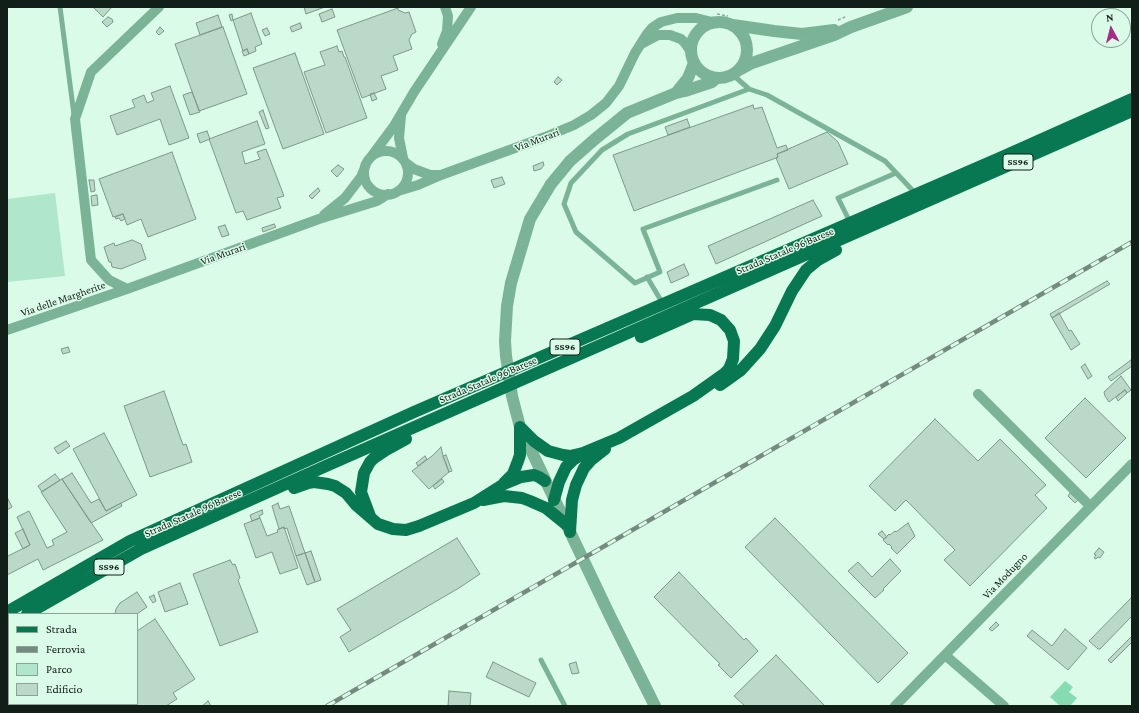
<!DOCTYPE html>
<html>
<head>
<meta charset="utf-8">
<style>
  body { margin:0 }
  #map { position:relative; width:1139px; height:713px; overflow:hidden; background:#dbfbe9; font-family:"Crimson Pro",serif }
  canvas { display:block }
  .frame { position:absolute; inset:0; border:8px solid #121e18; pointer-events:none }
  .legend { position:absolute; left:8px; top:613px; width:130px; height:92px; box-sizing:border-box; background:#dbfbe9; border:1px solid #8ba395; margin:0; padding:5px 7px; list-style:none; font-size:12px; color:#121e18 }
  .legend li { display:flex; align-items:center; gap:8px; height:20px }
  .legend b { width:20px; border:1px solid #8ba395 }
  .north { position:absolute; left:1091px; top:8px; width:40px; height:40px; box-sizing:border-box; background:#dbfbe9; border:1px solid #8ba395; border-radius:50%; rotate:353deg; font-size:11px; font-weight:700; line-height:16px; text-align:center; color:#121e18 }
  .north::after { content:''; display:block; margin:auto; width:14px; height:18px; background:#a52d83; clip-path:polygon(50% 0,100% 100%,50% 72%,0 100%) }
</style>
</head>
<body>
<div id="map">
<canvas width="1139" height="713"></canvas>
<div class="frame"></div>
<ul class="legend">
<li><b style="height:5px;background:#077851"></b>Strada</li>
<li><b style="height:5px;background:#768b7f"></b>Ferrovia</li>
<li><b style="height:11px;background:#b0e6ca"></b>Parco</li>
<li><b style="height:11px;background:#bad9c8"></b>Edificio</li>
</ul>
<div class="north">N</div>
</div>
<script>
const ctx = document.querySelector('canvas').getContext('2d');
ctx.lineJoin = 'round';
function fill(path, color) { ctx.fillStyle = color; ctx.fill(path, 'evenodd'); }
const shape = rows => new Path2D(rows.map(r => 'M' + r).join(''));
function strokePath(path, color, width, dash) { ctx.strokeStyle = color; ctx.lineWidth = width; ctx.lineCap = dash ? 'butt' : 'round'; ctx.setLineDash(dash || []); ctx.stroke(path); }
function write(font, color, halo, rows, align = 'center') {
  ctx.font = font + ' "Crimson Pro",serif'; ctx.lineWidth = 3; ctx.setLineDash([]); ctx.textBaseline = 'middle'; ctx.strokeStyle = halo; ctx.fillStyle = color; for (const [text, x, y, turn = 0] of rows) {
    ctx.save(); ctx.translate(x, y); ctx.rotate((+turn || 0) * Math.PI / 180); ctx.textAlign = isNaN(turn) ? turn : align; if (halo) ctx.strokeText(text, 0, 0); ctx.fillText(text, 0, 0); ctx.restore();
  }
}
fill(shape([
  [55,193,65,276,7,282,7,199]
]), '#b0e6ca');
fill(shape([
  [1065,681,1073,687,1069,692,1077,698,1070,706,1060,706,1050,697]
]), '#87dbb2');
const building = shape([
  [93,7,112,7,103,17,93,7],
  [304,7,325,7,306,14,304,7],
  [398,8,398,10,405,13,409,12,416,32,412,34,409,40,412,49,393,56,398,70,381,76,386,89,362,98,337,30,398,8],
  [332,9,335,17,322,22,319,14,332,9],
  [251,13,262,44,255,47,256,51,249,54,247,49,243,51,233,20,231,21,229,15,232,14,233,20,251,13],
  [218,15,222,27,200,35,196,23,218,15],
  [108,17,112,19,113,22,107,27,102,22,108,17],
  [300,23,302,28,292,32,290,27,300,23],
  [160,27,164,31,159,35,156,32,160,27],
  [223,27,247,94,199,111,175,44,223,27],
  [267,28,270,34,265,36,262,30,267,28],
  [337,46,339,52,342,51,344,57,345,57,367,118,326,133,304,72,325,65,320,52,337,46],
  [247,49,249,54,244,56,242,51,247,49],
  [295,53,324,134,283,149,253,68,295,53],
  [558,77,562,80,557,85,554,82,558,77],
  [170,86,189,138,169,145,160,119,117,135,110,116,135,107,132,100,144,95,147,103,154,100,151,93,170,86],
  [192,92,200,112,190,115,183,95,192,92],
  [374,93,377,99,372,101,370,94,374,93],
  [753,105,754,109,762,107,777,148,786,145,788,150,777,154,778,157,776,158,634,211,613,155,753,105],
  [263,110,269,128,266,129,259,112,263,110],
  [687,119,690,127,668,135,665,127,687,119],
  [257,121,265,144,242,152,245,164,260,159,257,152,266,149,284,196,277,198,281,208,247,220,243,211,236,213,209,139,257,121],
  [207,131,210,139,200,143,197,134,207,131],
  [827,132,838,142,848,164,789,189,776,158,778,157,777,154,827,132],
  [172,152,196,219,148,237,141,219,127,225,123,214,113,217,99,179,172,152],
  [543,162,544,165,541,169,534,171,533,166,543,162],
  [338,165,344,169,337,177,331,171,338,165],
  [502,177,505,184,494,188,491,180,502,177],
  [89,180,94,180,95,191,91,192,89,180],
  [318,188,320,191,312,199,309,196,318,188],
  [96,195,97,195,98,205,92,206,91,196,96,195],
  [813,200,822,216,716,264,708,246,813,200],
  [123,214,125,219,121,221,119,218,116,219,115,217,123,214],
  [274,224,276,227,263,232,262,228,274,224],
  [225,225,229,235,222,237,218,227,225,225],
  [132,240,141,244,146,259,121,269,112,267,111,262,109,262,104,247,114,243,115,246,132,240],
  [684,264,689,275,671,283,667,272,684,264],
  [1107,281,1110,284,1052,318,1050,314,1107,281],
  [1059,313,1069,331,1071,330,1080,344,1071,350,1052,318,1059,313],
  [68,347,70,352,63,354,61,349,68,347],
  [1131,360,1132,366,1111,381,1108,377,1131,360],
  [1085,364,1092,376,1088,379,1081,367,1085,364],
  [1121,376,1131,390,1127,393,1125,390,1109,402,1105,396,1104,392,1121,376],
  [1125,390,1127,393,1118,401,1116,397,1125,390],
  [164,391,183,445,186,444,192,462,150,477,124,406,164,391],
  [1085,398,1126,438,1086,478,1045,438,1085,398],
  [935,419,978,461,1000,439,1046,485,1035,495,1047,508,970,586,944,560,955,550,906,500,895,511,869,486,935,419],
  [104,433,137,495,106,511,73,449,104,433],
  [66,441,70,446,58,454,54,448,66,441],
  [441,447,443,456,449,472,429,489,412,471,432,456,441,447],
  [446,455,452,471,449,472,443,456,446,455],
  [425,456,427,459,418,466,416,463,425,456],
  [72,473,91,503,99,499,106,511,121,503,122,506,91,523,62,479,72,473],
  [55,474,60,480,42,492,38,486,55,474],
  [62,479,103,540,43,570,38,559,7,575,7,554,8,556,30,545,17,517,29,511,47,548,54,545,52,540,67,532,41,492,62,479],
  [442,479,444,482,435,489,433,486,442,479],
  [1070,493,1078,500,1075,503,1068,496,1070,493],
  [7,497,12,507,7,510,7,497],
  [278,503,280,509,289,506,305,553,296,556,287,528,284,529,284,527,279,529,272,506,278,503],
  [262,510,263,514,259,516,260,518,252,521,250,515,262,510],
  [260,518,267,536,278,532,277,530,284,527,298,568,280,574,272,552,256,558,244,524,260,518],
  [775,518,908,653,878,683,745,547,775,518],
  [908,523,915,536,897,554,891,548,892,547,889,544,888,545,883,540,889,534,890,535,895,531,896,532,908,523],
  [23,529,30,545,23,549,15,533,23,529],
  [882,531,887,537,884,539,878,534,882,531],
  [457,538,480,574,459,588,349,652,340,637,351,630,337,609,457,538],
  [1099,548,1104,552,1100,558,1098,557,1096,559,1094,558,1096,555,1094,554,1099,548],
  [311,551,321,580,315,582,305,553,311,551],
  [305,553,315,582,307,585,296,556,305,553],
  [890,559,901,571,883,589,884,590,875,598,848,571,858,562,872,577,890,559],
  [230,560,233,565,235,564,240,578,238,580,258,632,220,646,193,574,230,560],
  [679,572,744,640,746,638,758,651,731,678,718,665,720,664,654,597,679,572],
  [180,583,188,604,165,612,158,592,180,583],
  [137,592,147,607,137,614,115,614,116,609,120,603,137,592],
  [154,595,156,601,153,603,149,597,154,595],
  [1132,597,1132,616,1100,649,1098,649,1089,641,1132,597],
  [155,619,195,679,173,693,177,699,166,706,113,706,112,704,137,704,137,631,155,619],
  [996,622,999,625,992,631,989,629,996,622],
  [1065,629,1087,648,1068,670,1027,636,1032,630,1052,646,1065,629],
  [1132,636,1132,642,1111,663,1108,660,1132,636],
  [776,655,825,706,745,706,734,696,776,655],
  [493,662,536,683,529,697,486,677,493,662],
  [576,662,579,673,572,674,569,664,576,662],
  [449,691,471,693,470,706,448,706,449,691],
  [208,701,211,706,202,706,208,701],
  [30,704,84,704,86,706,28,706,30,704]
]);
fill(building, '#bad9c8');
strokePath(building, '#7c9989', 1);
strokePath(shape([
  [717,14,728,16],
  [838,20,845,17]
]), '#91a99c', 1.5, [3, 2]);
strokePath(shape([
  [60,7,74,115],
  [733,75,749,89,628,134,602,150,571,183,564,204,576,232,635,283,660,272,643,229,777,180],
  [749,89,767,95,885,161,916,194],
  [850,222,838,198,896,173],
  [647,277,663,304],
  [541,660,565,706]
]), '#7bb397', 5);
strokePath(shape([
  [442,44,447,31,448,16,445,7],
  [641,44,658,35,670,35,681,39,685,43,691,52],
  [401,116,399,138,403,158],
  '364 173a22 22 0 1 1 44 0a22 22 0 1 1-44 0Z',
  [371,157,394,126,414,92,471,7],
  [406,163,414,169,430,175,439,175],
  [398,191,418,185,441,175,545,137,574,125,591,115,606,103,619,86,635,53,647,34,652,28,661,22,677,18,696,18,712,22],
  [324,215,345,198,361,177,364,170],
  [127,289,109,280,91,260,75,119,91,72,159,7],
  [7,330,127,289,319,219,377,201,388,194],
  [978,394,1090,506],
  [945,655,1004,706],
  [895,706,1132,464]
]), '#7bb397', 10);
strokePath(shape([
  '691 50a28 28 0 1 1 56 0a28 28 0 1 1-56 0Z',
  [733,25,774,31,802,34,834,30],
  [739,70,752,63,834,35,851,27,907,7],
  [676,93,688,78,694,63],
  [655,706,611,618,520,427,512,396,506,356,505,341,507,306,511,283,530,219,551,184,570,161,595,139,627,113,676,93,685,91,712,82,716,78]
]), '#7bb397', 12);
strokePath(shape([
  [720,385,741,370,760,349,775,326,792,291,806,270,818,260,836,250],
  [520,427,534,441,548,451,563,455,570,456,583,453,619,438,693,396,724,374,729,369,733,359,734,341,730,330,721,320,710,315,693,314,641,337],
  [504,483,513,474,518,461,520,455,520,427],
  [294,488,308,483,314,482,328,484,335,486,346,493,356,505,378,524,393,529,406,530,419,526,474,503,504,484,521,477,534,475,539,477,545,481],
  [483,500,504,496,522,498,530,501,546,508,567,525],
  [554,500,559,482,566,467,573,460,581,455],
  [370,516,361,492,364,473,370,462,374,458,386,450,406,439],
  [570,532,572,500,576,485,584,468,591,460,605,449],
  [7,612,130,541,414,412,1002,157,1132,99],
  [27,614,141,549,326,466,1132,111],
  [7,626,9,624]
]), '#077851', 12);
const rail = shape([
  [327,706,1132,242]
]);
strokePath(rail, '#768b7f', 4.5);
strokePath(rail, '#dbfbe9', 3, [9]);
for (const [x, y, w] of [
  [1018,162,30],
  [565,347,30],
  [109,567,30]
]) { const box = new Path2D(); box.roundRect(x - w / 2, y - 8, w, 16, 3); ctx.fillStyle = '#dbfbe9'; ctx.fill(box); strokePath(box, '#121e18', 1); }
write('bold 10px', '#121e18', null, [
  ["SS96",1018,162],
  ["SS96",565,347],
  ["SS96",109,567]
]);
write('11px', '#121e18', '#dbfbe9', [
  ["Via Murari",537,140,-21],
  ["Strada Statale 96 Barese",785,251,-23],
  ["Via Murari",223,254,-20],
  ["Via delle Margherite",63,299,-19],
  ["Strada Statale 96 Barese",488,380,-23],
  ["Strada Statale 96 Barese",193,513,-24],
  ["Via Modugno",1005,576,-46]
]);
</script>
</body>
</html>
